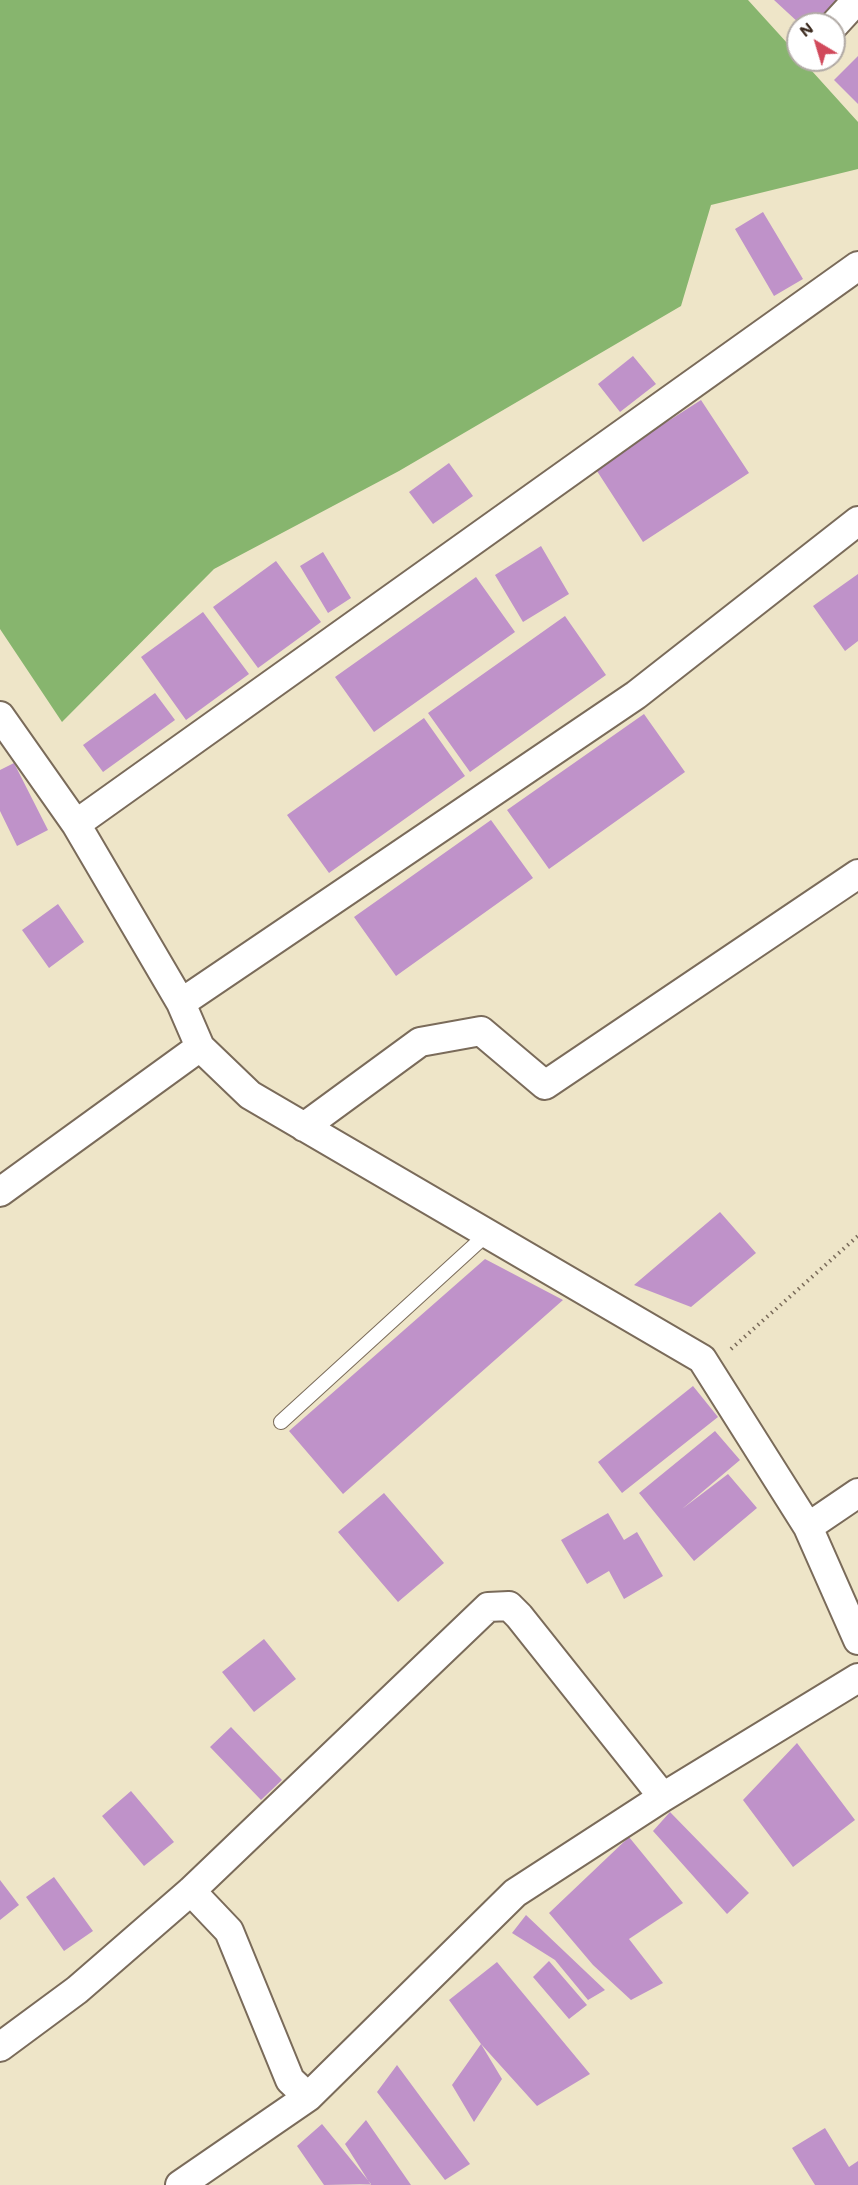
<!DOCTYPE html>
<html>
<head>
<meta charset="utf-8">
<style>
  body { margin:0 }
  #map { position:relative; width:858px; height:2185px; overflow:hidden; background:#eee5c8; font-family:Mali,sans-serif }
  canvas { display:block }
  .north { position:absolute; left:786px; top:12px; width:60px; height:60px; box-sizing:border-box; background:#fff; border:2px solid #b1aaa5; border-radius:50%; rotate:322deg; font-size:16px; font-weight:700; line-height:24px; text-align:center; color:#3b2a1e }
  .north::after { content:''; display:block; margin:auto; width:21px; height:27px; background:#d1495b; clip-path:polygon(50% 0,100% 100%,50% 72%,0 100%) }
</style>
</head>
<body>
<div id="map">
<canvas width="858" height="2185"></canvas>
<div class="north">N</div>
</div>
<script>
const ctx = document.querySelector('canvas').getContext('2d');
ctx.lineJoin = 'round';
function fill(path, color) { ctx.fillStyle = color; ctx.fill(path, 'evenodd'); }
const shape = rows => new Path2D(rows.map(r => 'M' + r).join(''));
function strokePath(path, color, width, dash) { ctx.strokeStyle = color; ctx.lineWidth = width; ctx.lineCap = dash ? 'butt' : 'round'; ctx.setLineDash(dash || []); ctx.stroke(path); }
fill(shape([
  [0,0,748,0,798,55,798,60,802,60,858,122,858,169,711,205,681,306,399,471,214,569,62,722,0,629]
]), '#87b56e');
fill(shape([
  [774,0,838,0,815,24,800,24],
  [858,56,858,104,834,80],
  [763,212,803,279,774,296,735,229],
  [633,356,656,384,620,412,598,384],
  [701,400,749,473,643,542,595,468],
  [449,463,473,496,433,524,409,492],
  [541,546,569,594,523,622,495,575],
  [323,552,351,598,328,613,300,566],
  [276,561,321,622,258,668,213,607],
  [858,574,858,641,845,651,813,606],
  [476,577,515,632,374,732,335,677],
  [203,612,249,674,186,720,141,657],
  [565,616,606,675,470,772,428,713],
  [155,693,175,720,103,772,83,745],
  [644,714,685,772,549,869,507,810],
  [424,718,465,776,329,873,287,815],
  [14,763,48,830,17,846,0,811,0,770],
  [491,820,533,878,396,976,354,917],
  [58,904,84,942,49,968,22,930],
  [720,1212,756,1253,691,1307,634,1285],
  [485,1259,563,1300,343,1494,289,1431],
  [693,1386,718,1417,622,1493,598,1462],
  [715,1431,740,1460,682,1509,728,1474,757,1508,694,1561,639,1493],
  [384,1493,444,1563,398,1602,338,1532],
  [608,1513,624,1540,637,1532,663,1576,624,1599,609,1571,587,1584,561,1540],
  [264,1639,296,1679,254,1712,222,1672],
  [231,1727,282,1780,261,1800,210,1747],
  [797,1743,855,1820,793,1867,743,1800],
  [131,1791,174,1842,144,1866,102,1816],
  [670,1812,749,1893,727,1914,653,1831],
  [629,1837,683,1903,629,1939,663,1983,631,2000,593,1965,549,1913],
  [54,1877,93,1931,64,1951,26,1897],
  [0,1880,19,1905,0,1920],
  [526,1915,605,1990,588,2000,555,1960,512,1933],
  [549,1961,587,2005,569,2019,533,1977],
  [497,1962,590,2074,537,2106,481,2044,502,2079,474,2122,452,2085,481,2044,449,2000],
  [397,2065,470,2164,445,2180,377,2092],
  [366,2120,411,2185,371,2185,345,2144],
  [322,2124,371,2184,324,2185,297,2146],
  [825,2128,849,2167,858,2161,858,2185,815,2185,792,2148]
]), '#bf92c9');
const lane = shape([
  [281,1422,487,1234]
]);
const street = shape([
  [834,25,857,0],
  [0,716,76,824,181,1003,200,1047,250,1095,702,1359,808,1527,858,1640],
  [76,824,858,266],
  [181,1003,636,695,858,521],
  [304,1127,420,1042,481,1031,545,1085,858,874],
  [0,1192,200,1047],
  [808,1527,858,1493],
  [191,1891,229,1931,290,2080,308,2097],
  [0,2047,77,1990,191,1891,488,1607,509,1606,519,1616,663,1797],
  [180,2185,308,2097,515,1893,663,1797,858,1678]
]);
strokePath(lane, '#7a6b5a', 16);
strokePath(street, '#7a6b5a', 32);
strokePath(shape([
  [731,1349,858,1236]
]), '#7a6b5a', 4, [1.5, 4.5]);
strokePath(lane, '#fff', 14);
strokePath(street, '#fff', 28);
</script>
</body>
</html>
